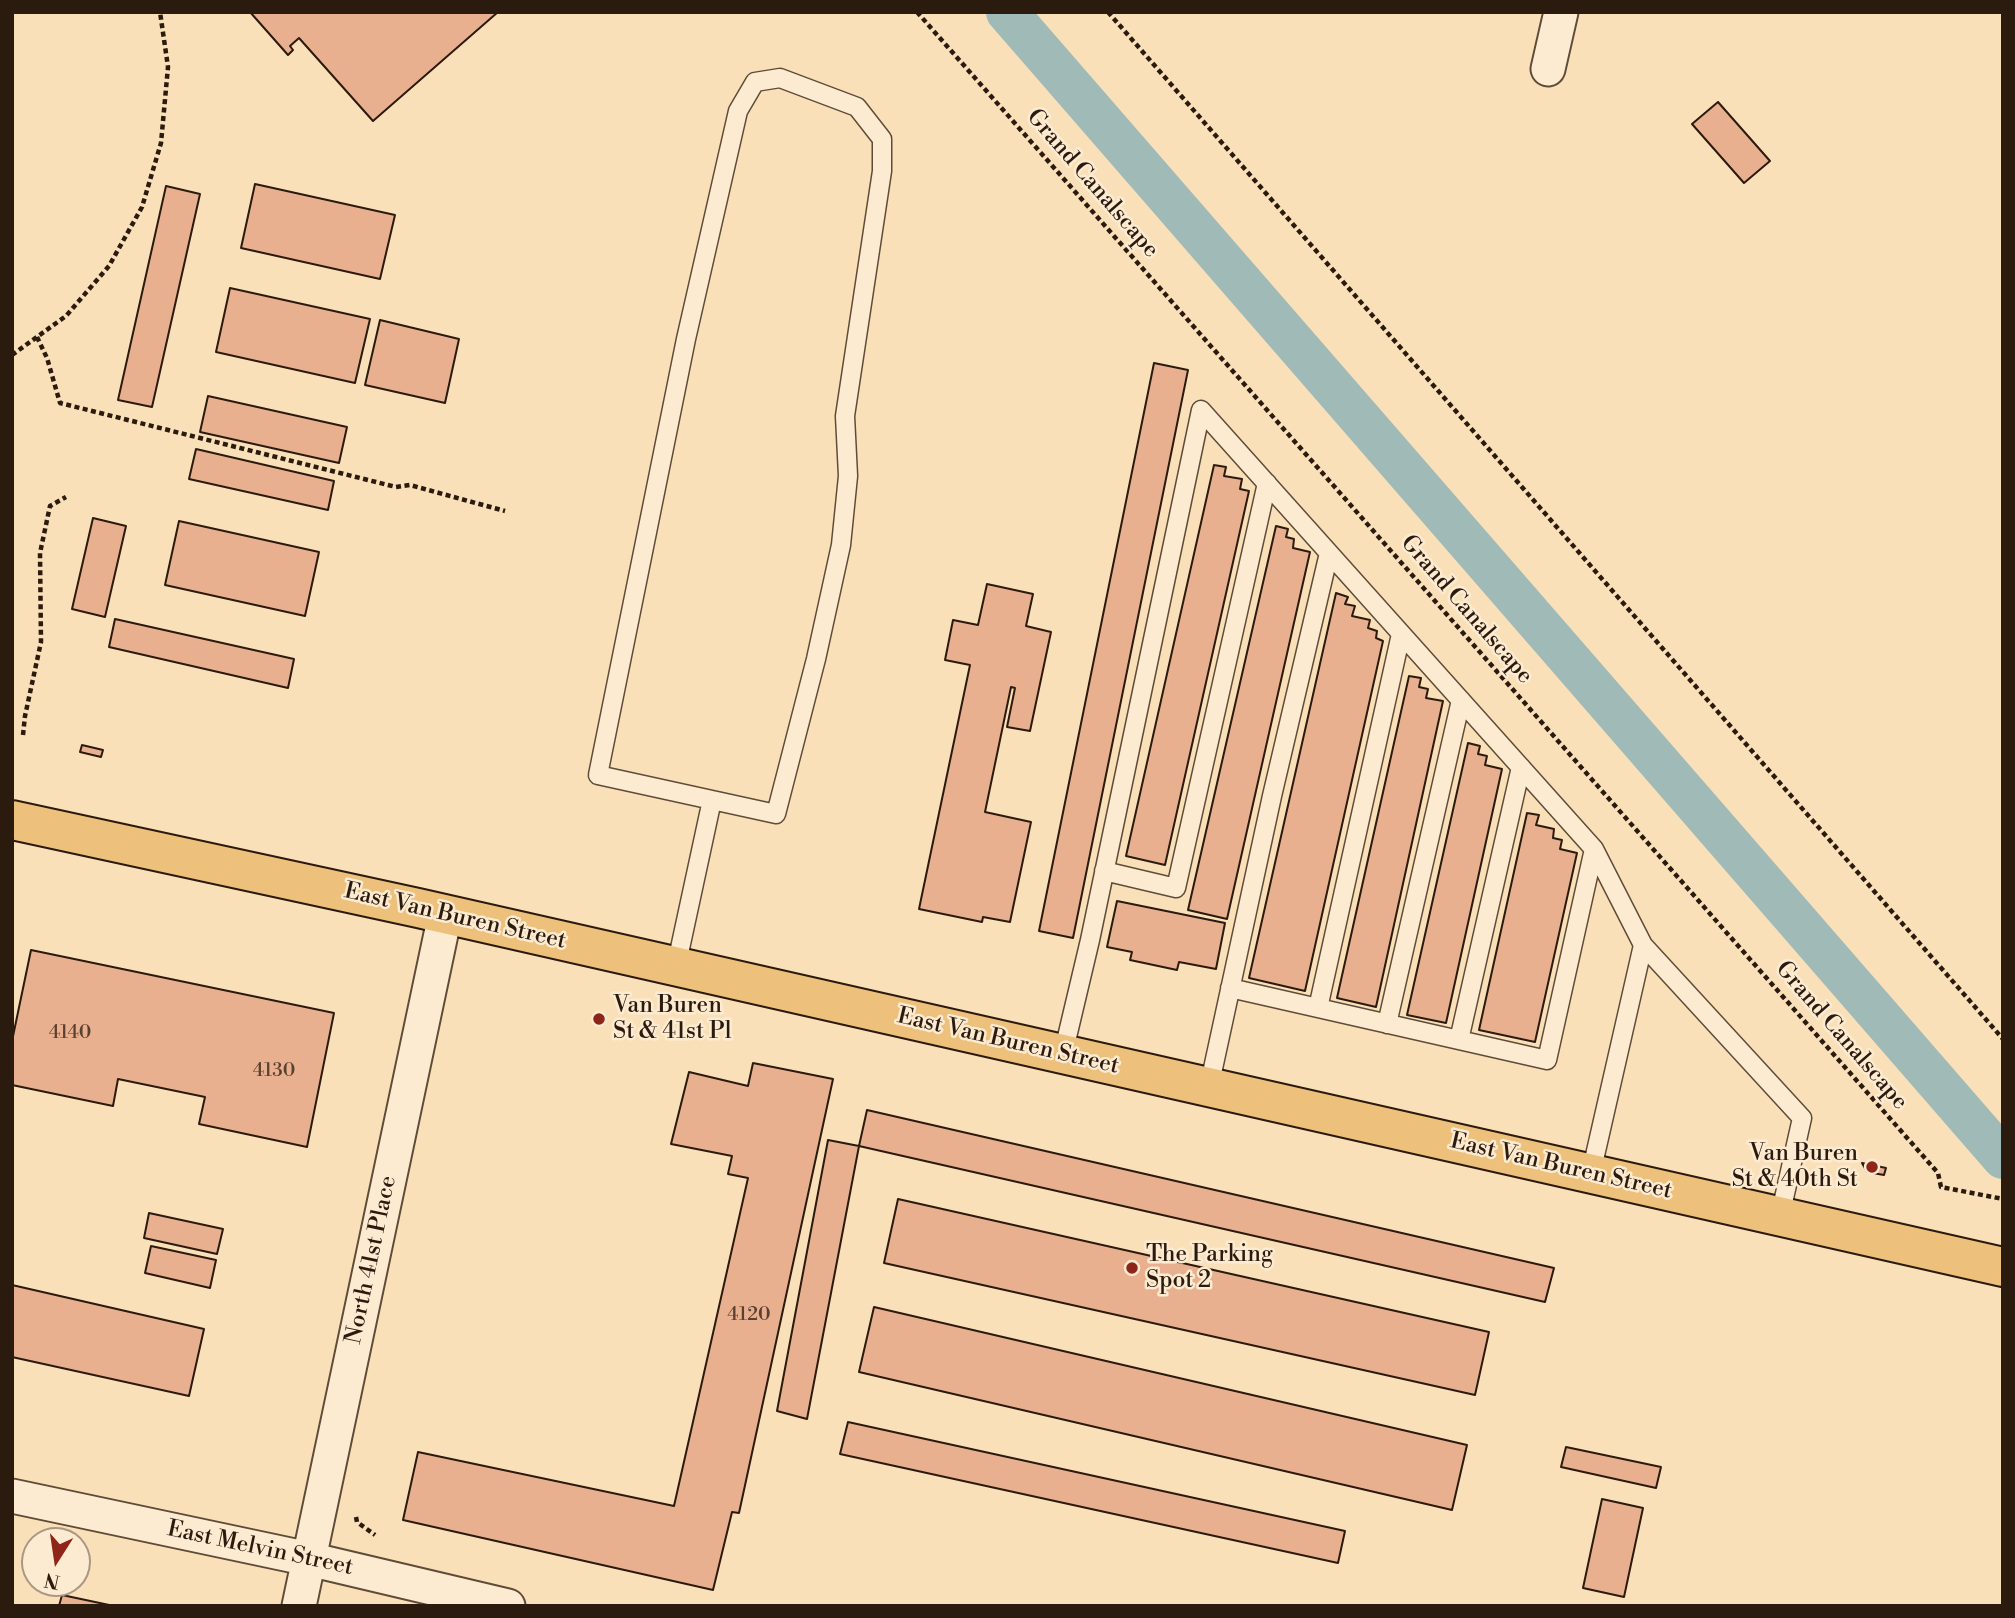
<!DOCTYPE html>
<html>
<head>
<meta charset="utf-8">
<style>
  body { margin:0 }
  #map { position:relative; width:2015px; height:1618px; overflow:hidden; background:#fae0b8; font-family:"Libre Bodoni",serif }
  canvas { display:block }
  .frame { position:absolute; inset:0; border:14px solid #2b1a0e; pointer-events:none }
  .north { position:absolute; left:21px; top:1527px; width:70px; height:70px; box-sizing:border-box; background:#fcebd1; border:2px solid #a89783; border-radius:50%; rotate:192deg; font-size:19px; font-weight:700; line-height:28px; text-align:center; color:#2b1a0e }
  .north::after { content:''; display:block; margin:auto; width:24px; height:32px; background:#8f2418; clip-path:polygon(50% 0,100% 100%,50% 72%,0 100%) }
</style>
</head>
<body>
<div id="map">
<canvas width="2015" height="1618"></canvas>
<div class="frame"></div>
<div class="north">N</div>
</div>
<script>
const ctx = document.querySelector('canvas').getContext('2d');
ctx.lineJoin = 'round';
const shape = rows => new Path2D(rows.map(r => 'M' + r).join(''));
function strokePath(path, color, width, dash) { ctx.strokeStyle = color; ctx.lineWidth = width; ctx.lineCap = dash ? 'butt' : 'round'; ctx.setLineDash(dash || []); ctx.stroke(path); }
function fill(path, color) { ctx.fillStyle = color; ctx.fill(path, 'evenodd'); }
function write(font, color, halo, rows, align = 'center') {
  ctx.font = font + ' "Libre Bodoni",serif'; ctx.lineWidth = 5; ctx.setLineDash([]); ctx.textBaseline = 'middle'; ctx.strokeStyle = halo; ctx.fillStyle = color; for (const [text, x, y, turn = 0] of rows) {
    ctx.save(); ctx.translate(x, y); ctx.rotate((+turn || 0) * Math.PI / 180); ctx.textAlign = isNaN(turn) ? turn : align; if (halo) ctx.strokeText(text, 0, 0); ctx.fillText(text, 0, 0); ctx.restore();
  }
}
strokePath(shape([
  [1007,12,2003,1158]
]), '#a0bbb7', 42);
const building = shape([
  [250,12,498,12,373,121,299,38,290,46,293,50,288,55,250,12],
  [1718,102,1770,161,1744,183,1692,124,1718,102],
  [255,184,395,215,380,279,241,248,255,184],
  [166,186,200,194,152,407,118,400,166,186],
  [230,288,370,319,355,383,216,352,230,288],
  [380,320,459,339,445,403,365,385,380,320],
  [1154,363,1188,370,1073,938,1039,931,1154,363],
  [208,396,347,427,339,463,200,432,208,396],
  [196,449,334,481,328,510,189,479,196,449],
  [1214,465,1226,467,1224,476,1242,479,1240,489,1249,491,1165,865,1126,856,1214,465],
  [93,518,126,526,105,617,72,609,93,518],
  [179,521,319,552,305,616,165,585,179,521],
  [1276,526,1288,529,1286,537,1294,539,1293,548,1310,552,1227,919,1188,910,1276,526],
  [987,584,1033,594,1026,626,1051,632,1030,731,1007,727,1015,688,1011,687,985,812,1031,822,1010,922,983,917,982,922,919,909,970,665,945,660,953,620,978,625,987,584],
  [1336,593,1348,597,1345,604,1355,606,1352,616,1370,620,1368,628,1377,631,1376,638,1383,641,1305,991,1249,978,1336,593],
  [115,619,294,659,288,688,109,647,115,619],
  [1409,676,1421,678,1419,687,1428,689,1426,698,1443,701,1376,1007,1337,998,1409,676],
  [1468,743,1480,746,1478,754,1487,756,1485,765,1502,769,1446,1023,1407,1015,1468,743],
  [82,745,103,750,101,757,80,752,82,745],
  [1527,813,1539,815,1536,825,1554,829,1553,838,1562,840,1560,849,1577,853,1535,1042,1479,1030,1527,813],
  [1117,901,1225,923,1216,969,1179,962,1177,970,1130,960,1132,952,1107,947,1117,901],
  [31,950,334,1013,307,1147,199,1124,205,1097,118,1079,113,1106,12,1085,12,1041,31,950],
  [753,1063,833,1079,739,1513,732,1512,713,1590,403,1520,418,1452,674,1506,748,1178,728,1174,732,1156,671,1144,689,1072,748,1086,753,1063],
  [867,1110,1554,1268,1545,1302,859,1146,867,1110],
  [828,1140,859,1146,807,1419,777,1411,828,1140],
  [1862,1163,1886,1168,1884,1175,1867,1172,1862,1163],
  [898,1199,1489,1332,1475,1395,884,1263,898,1199],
  [149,1213,223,1229,217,1254,144,1238,149,1213],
  [151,1246,216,1260,210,1288,145,1273,151,1246],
  [12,1285,204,1329,189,1396,12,1357,12,1285],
  [874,1307,1467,1445,1452,1510,859,1372,874,1307],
  [848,1422,1345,1531,1338,1563,840,1454,848,1422],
  [1566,1447,1661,1467,1656,1488,1561,1467,1566,1447],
  [1602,1499,1643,1508,1624,1597,1583,1588,1602,1499],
  [62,1595,114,1606,59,1606,62,1595]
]);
fill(building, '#e9b090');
strokePath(building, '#2b1a0e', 2);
const lane = shape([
  [1104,871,1176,888,1267,483],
  [676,967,712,800,776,814,816,659,841,545,848,476,845,416,882,171,882,139,857,107,780,78,755,82,738,111,686,339,598,775,712,800],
  [1230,988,1547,1060,1594,849],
  [1318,1008,1401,634],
  [1387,1024,1461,700],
  [1459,1040,1521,767],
  [1063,1054,1090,940,1201,410,1594,849,1643,945],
  [1209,1087,1272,796,1329,553],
  [1591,1173,1643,945,1802,1118,1780,1216]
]);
const street = shape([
  [1548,69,1561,12],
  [12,1496,309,1559,508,1606],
  [299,1606,445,915]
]);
const primary = shape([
  [12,820,418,908,2003,1267]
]);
strokePath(lane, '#5f4c38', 21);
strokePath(street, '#5f4c38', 37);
strokePath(primary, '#2b1a0e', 42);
strokePath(shape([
  [917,12,1938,1173,1941,1187,2003,1199],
  [1108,12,2003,1039],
  [37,337,47,358,60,403,396,487,410,485,505,511],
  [12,355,66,316,109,266,142,207,161,143,168,67,160,12],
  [23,735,25,716,41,642,40,553,50,506,66,497],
  [356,1517,357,1522,375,1535]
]), '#2b1a0e', 4.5, [5, 3.5]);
strokePath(lane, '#fcebd1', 18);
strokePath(street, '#fcebd1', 33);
strokePath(primary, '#edc07c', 38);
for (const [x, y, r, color] of [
  [599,1019,7,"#8f2418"],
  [1872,1167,7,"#8f2418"],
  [1132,1268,7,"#8f2418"]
]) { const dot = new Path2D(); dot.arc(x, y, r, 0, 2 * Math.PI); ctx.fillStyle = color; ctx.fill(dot); strokePath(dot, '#fcebd1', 2.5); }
write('19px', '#5a402e', null, [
  ["4140",70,1033],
  ["4130",274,1071],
  ["4120",749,1315]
]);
write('23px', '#2b1a0e', '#fcebd1', [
  ["Grand Canalscape",1092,184,49],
  ["Grand Canalscape",1466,610,49],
  ["East Van Buren Street",455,917,13],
  ["Grand Canalscape",1841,1036,49],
  ["East Van Buren Street",1008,1042,13],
  ["East Van Buren Street",1561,1167,13],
  ["North 41st Place",372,1260,-78],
  ["East Melvin Street",260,1549,12]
]);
write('23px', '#2b1a0e', '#fcebd1', [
  ["Van Buren",613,1006],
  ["St & 41st Pl",613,1032],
  ["Van Buren",1858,1154,"right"],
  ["St & 40th St",1858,1180,"right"],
  ["The Parking",1146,1255],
  ["Spot 2",1146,1281]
], 'left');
</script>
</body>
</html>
